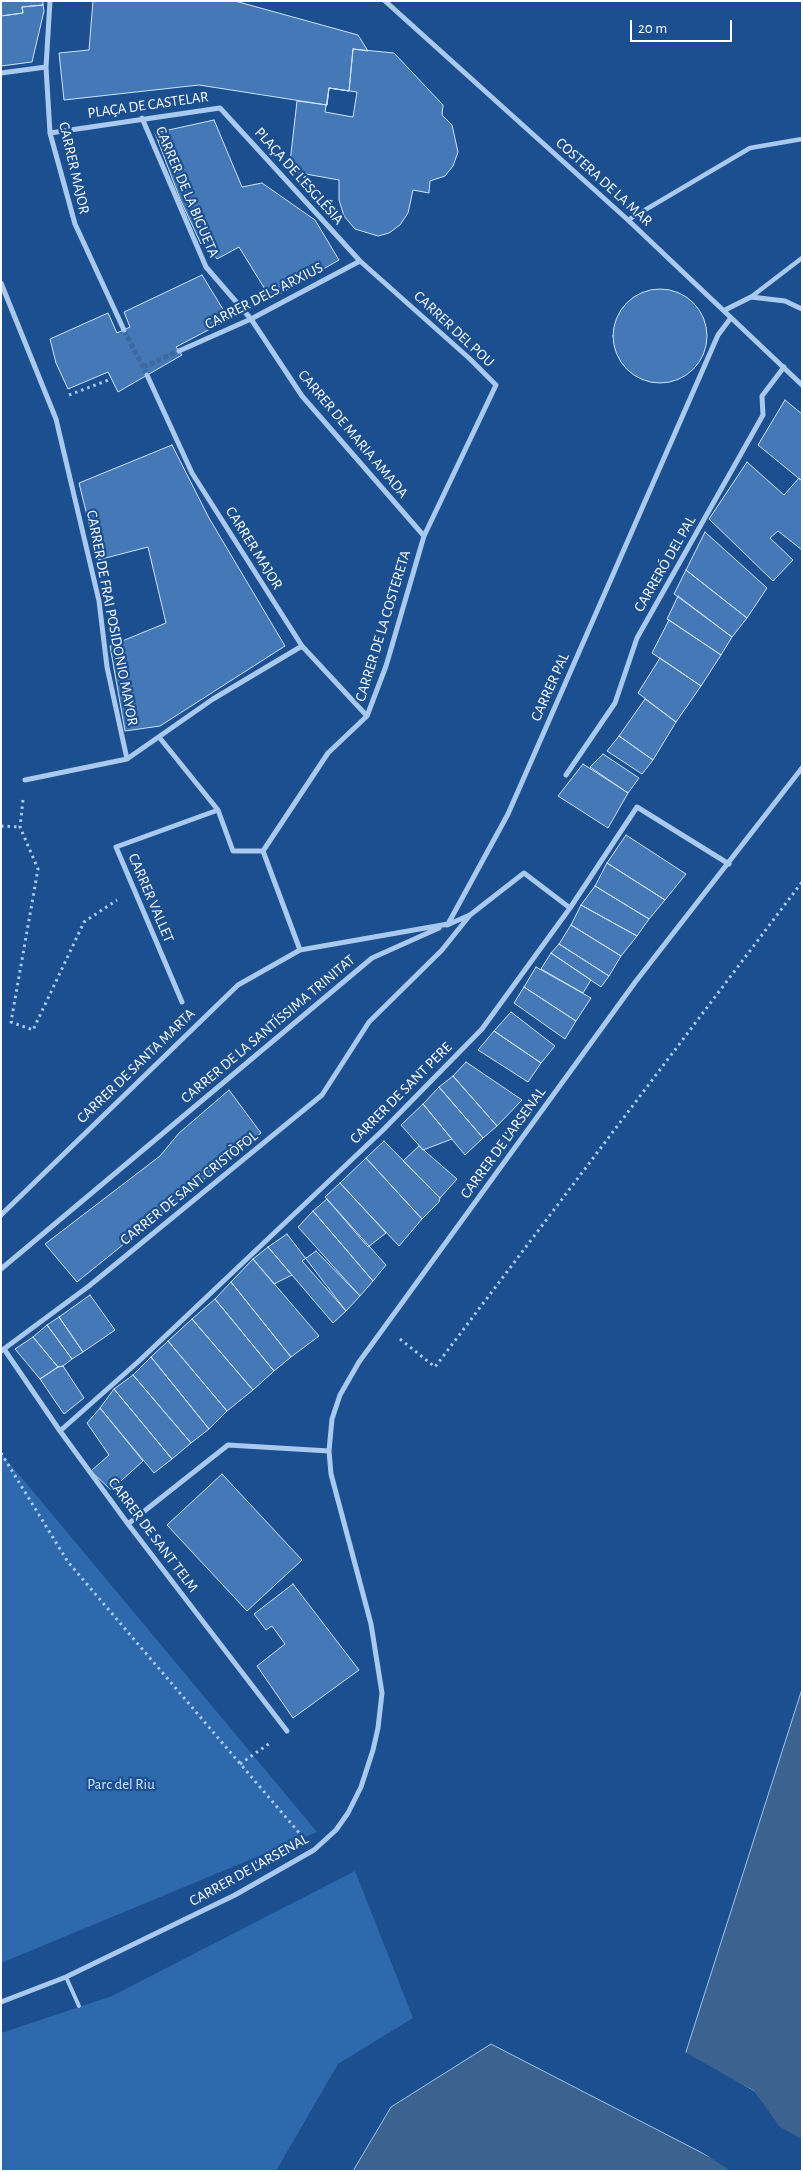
<!DOCTYPE html>
<html>
<head>
<meta charset="utf-8">
<style>
  body { margin:0 }
  #map { position:relative; width:803px; height:2172px; overflow:hidden; background:#1b4f8f; font-family:"Alegreya Sans",sans-serif }
  canvas { display:block }
  .frame { position:absolute; inset:0; border:2px solid #fff; pointer-events:none }
  .scale { position:absolute; left:630px; top:20px; width:102px; height:22px; box-sizing:border-box; border:2px solid #fff; border-top:0; padding-left:6px; font-size:15px; line-height:18px; white-space:nowrap; color:#fff; -webkit-text-stroke:4px #1b4f8f; paint-order:stroke }
</style>
</head>
<body>
<div id="map">
<canvas width="803" height="2172"></canvas>
<div class="frame"></div>
<div class="scale">20 m</div>
</div>
<script>
const ctx = document.querySelector('canvas').getContext('2d');
ctx.lineJoin = 'round';
function fill(path, color) { ctx.fillStyle = color; ctx.fill(path, 'evenodd'); }
const shape = rows => new Path2D(rows.map(r => 'M' + r).join(''));
function strokePath(path, color, width, dash) { ctx.strokeStyle = color; ctx.lineWidth = width; ctx.lineCap = dash ? 'butt' : 'round'; ctx.setLineDash(dash || []); ctx.stroke(path); }
function write(font, color, halo, rows, align = 'center') {
  ctx.font = font + ' "Alegreya Sans",sans-serif'; ctx.lineWidth = 4.5; ctx.setLineDash([]); ctx.textBaseline = 'middle'; ctx.strokeStyle = halo; ctx.fillStyle = color; for (const [text, x, y, turn = 0] of rows) {
    ctx.save(); ctx.translate(x, y); ctx.rotate((+turn || 0) * Math.PI / 180); ctx.textAlign = isNaN(turn) ? turn : align; if (halo) ctx.strokeText(text, 0, 0); ctx.fillText(text, 0, 0); ctx.restore();
  }
}
fill(shape([
  [1,1453,317,1832,1,1963],
  [355,1871,413,2018,338,2064,276,2171,1,2171,1,2033,112,1996]
]), '#2e69ad');
const water = shape([
  [802,1689,802,2171,353,2171,391,2107,491,2044,710,2157,754,2091,685,2055,802,1689]
]);
fill(water, '#3c6290');
strokePath(water, '#9cc4f0', 1);
fill(shape([
  [683,2051,754,2091,780,2127,802,2139,802,2171,731,2171,691,2145,709,2154,751,2092,683,2057]
]), '#1b4f8f');
const building = shape([
  [1,1,43,1,43,5,22,7,23,13,1,16,1,1],
  [93,1,235,1,358,35,368,51,353,49,349,91,329,88,327,105,199,85,64,100,59,53,89,50,93,1],
  [43,5,44,11,32,62,1,66,1,16,23,13,22,7,43,5],
  [353,49,394,53,443,105,442,115,452,125,458,152,453,166,445,176,430,181,429,193,413,190,408,213,400,225,389,233,378,236,355,229,344,216,339,200,339,180,289,171,297,101,327,105,329,88,349,91,353,49],
  [329,88,357,92,353,117,325,112,329,88],
  [214,120,242,187,262,183,315,220,339,260,271,299,239,247,217,259,205,240,201,244,180,199,155,133,214,120],
  [202,275,229,319,176,347,182,355,118,392,108,372,68,389,56,363,50,339,108,313,117,333,130,327,124,312,202,275],
  '613 336a47 47 0 1 1 94 0a47 47 0 1 1-94 0Z',
  [785,400,802,414,802,481,758,445,785,400],
  [172,445,209,518,285,646,160,726,125,731,110,646,166,623,148,547,98,560,79,483,172,445],
  [747,462,784,495,799,478,802,481,802,550,778,531,770,538,793,560,773,581,709,519,747,462],
  [705,532,767,588,747,618,686,570,705,532],
  [686,570,747,618,732,637,674,594,686,570],
  [678,596,732,637,721,655,667,619,678,596],
  [669,620,721,655,701,686,652,653,669,620],
  [660,658,701,686,676,722,638,693,660,658],
  [645,699,676,722,653,760,619,736,645,699],
  [619,736,653,760,642,774,607,751,619,736],
  [603,754,639,778,628,793,590,767,603,754],
  [583,764,628,793,608,828,558,796,583,764],
  [626,835,686,874,665,900,607,863,626,835],
  [607,863,665,900,649,919,595,886,607,863],
  [595,886,649,919,637,936,581,905,595,886],
  [581,905,637,936,621,956,571,925,581,905],
  [571,925,621,956,609,976,559,944,571,925],
  [559,944,609,976,601,987,551,953,559,944],
  [551,953,591,980,583,993,541,969,551,953],
  [536,967,591,998,576,1021,524,987,536,967],
  [524,987,576,1021,565,1039,514,1003,524,987],
  [511,1012,555,1046,541,1063,494,1031,511,1012],
  [494,1031,541,1063,528,1082,478,1050,494,1031],
  [466,1062,522,1100,497,1126,453,1076,466,1062],
  [453,1076,497,1126,483,1138,439,1087,453,1076],
  [439,1087,483,1138,465,1155,423,1104,439,1087],
  [229,1090,261,1133,77,1282,45,1244,160,1156,179,1133,229,1090],
  [423,1104,452,1139,423,1150,401,1125,423,1104],
  [384,1141,440,1198,439,1202,422,1219,366,1158,384,1141],
  [419,1146,457,1179,440,1198,403,1161,419,1146],
  [366,1158,422,1219,399,1246,340,1183,366,1158],
  [340,1183,386,1233,368,1247,325,1197,340,1183],
  [327,1199,386,1265,373,1281,313,1211,327,1199],
  [313,1211,373,1281,360,1296,298,1227,313,1211],
  [287,1234,346,1311,333,1323,268,1247,287,1234],
  [268,1247,292,1275,274,1284,253,1259,268,1247],
  [316,1251,360,1296,346,1311,302,1261,316,1251],
  [253,1259,319,1336,291,1357,231,1282,253,1259],
  [231,1282,291,1357,274,1371,215,1299,231,1282],
  [90,1295,115,1330,83,1352,59,1317,90,1295],
  [215,1299,274,1371,253,1390,192,1319,215,1299],
  [59,1317,83,1352,72,1359,47,1325,59,1317],
  [192,1319,253,1390,227,1411,168,1341,192,1319],
  [47,1325,72,1359,63,1366,58,1367,33,1337,47,1325],
  [33,1337,58,1367,40,1379,15,1349,33,1337],
  [168,1341,227,1411,209,1429,151,1357,168,1341],
  [151,1357,209,1429,191,1443,133,1375,151,1357],
  [63,1366,84,1398,64,1414,40,1379,58,1367,63,1366],
  [133,1375,191,1443,172,1459,114,1389,133,1375],
  [114,1389,172,1459,154,1473,100,1408,114,1389],
  [100,1408,143,1461,111,1490,91,1471,109,1455,87,1423,100,1408],
  [222,1474,302,1560,247,1611,167,1525,222,1474],
  [293,1584,359,1670,293,1718,257,1666,285,1644,272,1626,266,1630,254,1614,293,1584]
]);
fill(building, '#4478b7');
strokePath(building, '#cfe3fa', 1);
strokePath(shape([
  [124,330,147,375],
  [143,367,179,351]
]), '#3d69a0', 5, [5, 2.5]);
strokePath(shape([
  [69,395,111,379],
  [23,800,20,827,38,869,11,1022,33,1030,84,922,117,900],
  [1,826,20,827],
  [400,1339,435,1367,802,882],
  [1,1453,68,1562,301,1835],
  [240,1764,270,1743]
]), '#a9c9ee', 3, [2.5, 4]);
strokePath(shape([
  [66,1977,79,2006]
]), '#a9c9ee', 4);
strokePath(shape([
  [628,220,750,148,802,139],
  [751,297,802,258]
]), '#a9c9ee', 4.5);
strokePath(shape([
  [50,1,46,67,50,133,75,224,124,330],
  [385,1,628,220,802,385],
  [1,73,46,67],
  [142,118,206,267,251,319,302,396,424,536],
  [50,133,220,108,360,261,470,359,496,385,424,536,386,666,367,716,328,753,263,851],
  [1,283,56,419,99,601,107,667,127,759],
  [725,310,751,297,785,301,802,309],
  [179,351,251,319,360,261],
  [147,375,192,473,302,646,367,716],
  [159,737,218,810,233,851,263,851],
  [566,775,615,703,637,638,763,415,762,396,784,367],
  [25,780,127,759,213,699,302,646],
  [263,851,300,950],
  [447,925,470,915,524,873,570,908],
  [182,1002,116,847,218,810],
  [1,1215,238,985,300,950,448,924,508,814,718,335,730,319],
  [1,1269,372,958,439,928],
  [4,1349,60,1431,128,1524,287,1731],
  [1,1351,89,1286,322,1095,369,1022,442,950,470,915],
  [60,1431,139,1361,383,1130,482,1029,570,908,637,807,729,864],
  [128,1524,228,1445,329,1451],
  [1,2002,66,1977,235,1895,314,1850,336,1830,348,1813,361,1787,373,1750,378,1728,382,1693,371,1624,331,1474,329,1451,332,1419,340,1395,359,1362,636,981,802,768]
]), '#a9c9ee', 5);
write('15px', '#fff', '#1b4f8f', [
  ["PLAÇA DE CASTELAR",148,105,-8],
  ["CARRER MAJOR",74,168,77],
  ["PLAÇA DE L'ESGLÉSIA",299,176,48],
  ["COSTERA DE LA MAR",604,182,42],
  ["CARRER DE LA BIGUETA",187,192,67],
  ["CARRER DELS ARXIUS",264,296,-27],
  ["CARRER DEL POU",454,329,43],
  ["CARRER DE MARIA AMADA",353,434,50],
  ["CARRER MAJOR",254,548,58],
  ["CARRERÓ DEL PAL",665,564,-60],
  ["CARRER DE FRAI POSIDONIO MAYOR",112,618,79],
  ["CARRER DE LA COSTERETA",383,626,-73],
  ["CARRER PAL",550,687,-66],
  ["CARRER VALLET",151,898,67],
  ["CARRER DE LA SANTÍSSIMA TRINITAT",268,1029,-40],
  ["CARRER DE SANTA MARTA",136,1066,-44],
  ["CARRER DE SANT PERE",401,1093,-45],
  ["CARRER DE L'ARSENAL",503,1143,-54],
  ["CARRER DE SANT CRISTÒFOL",189,1188,-39],
  ["CARRER DE SANT TELM",153,1535,53],
  ["CARRER DE L'ARSENAL",249,1870,-29]
]);
write('15px', '#cfe3fa', '#1b4f8f', [
  ["Parc del Riu",121,1784]
]);
</script>
</body>
</html>
